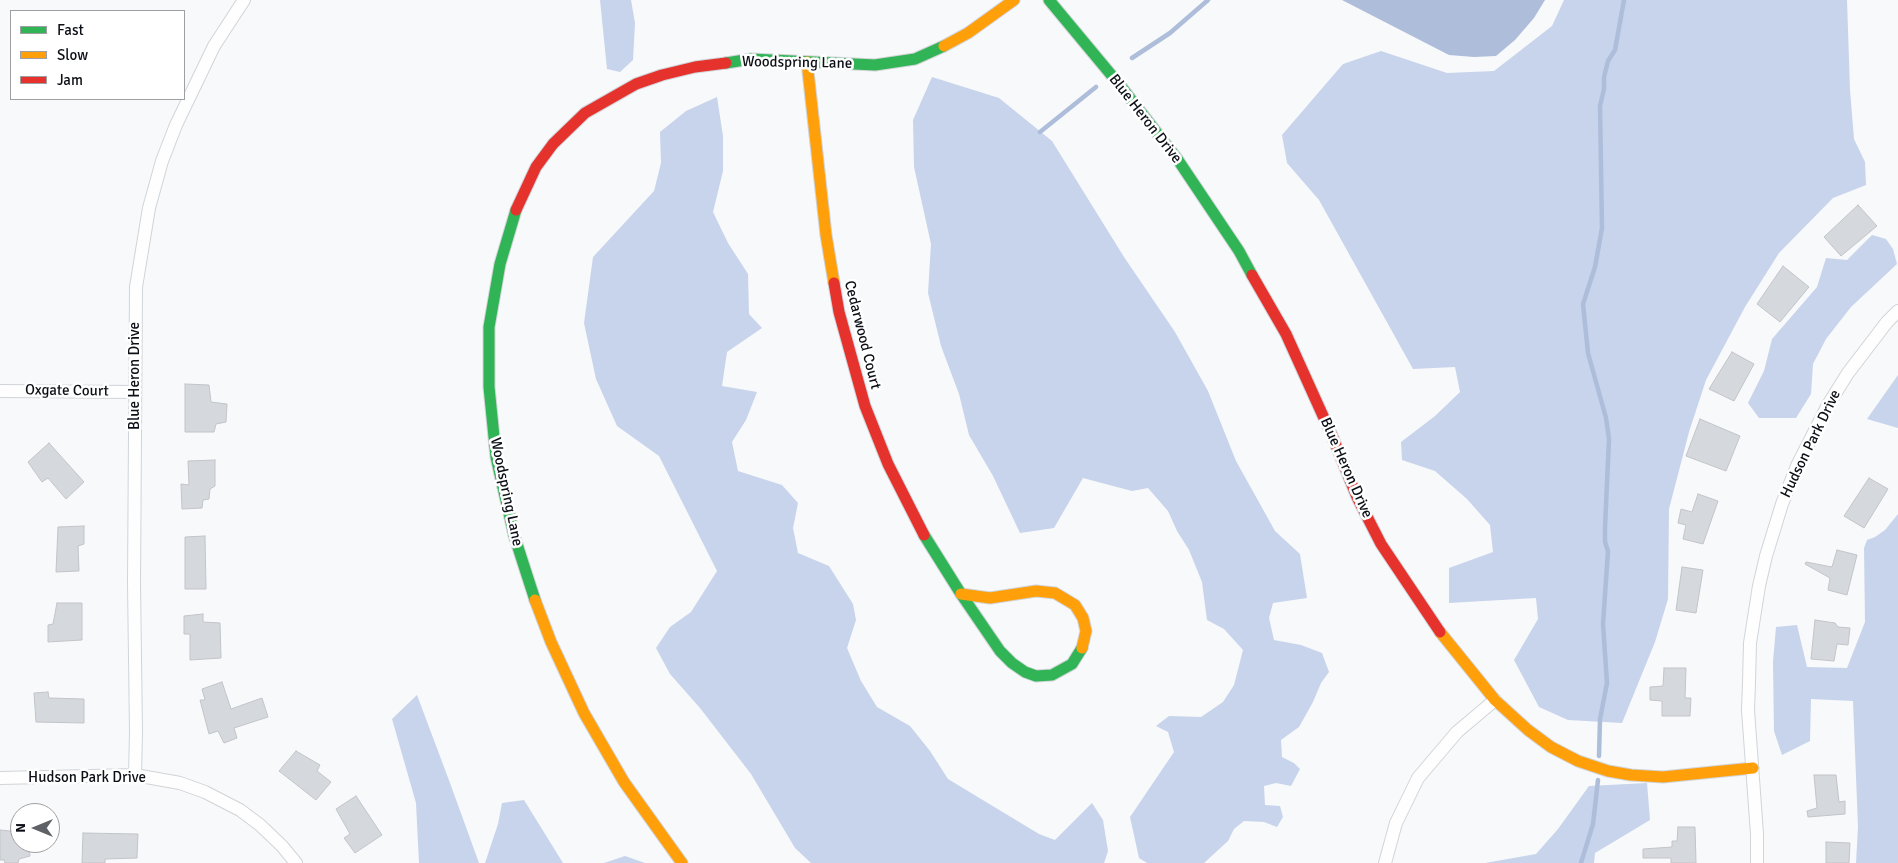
<!DOCTYPE html>
<html>
<head>
<meta charset="utf-8">
<style>
  body { margin:0 }
  #map { position:relative; width:1898px; height:863px; overflow:hidden; background:#f7f9fb; font-family:Signika,sans-serif }
  canvas { display:block }
  .legend { position:absolute; left:10px; top:10px; width:175px; height:90px; box-sizing:border-box; background:#fff; border:1px solid #9e9fa2; margin:0; padding:6px 9px; list-style:none; font-size:15px; color:#0c0f16 }
  .legend li { display:flex; align-items:center; gap:10px; height:25px }
  .legend b { width:25px; border:1px solid #9e9fa2 }
  .north { position:absolute; left:10px; top:803px; width:50px; height:50px; box-sizing:border-box; background:#fff; border:1px solid #9e9fa2; border-radius:50%; rotate:270deg; font-size:14px; font-weight:700; line-height:20px; text-align:center; color:#0c0f16 }
  .north::after { content:''; display:block; margin:auto; width:18px; height:22px; background:#5e6166; clip-path:polygon(50% 0,100% 100%,50% 72%,0 100%) }
</style>
</head>
<body>
<div id="map">
<canvas width="1898" height="863"></canvas>
<ul class="legend">
<li><b style="height:6px;background:#30b455"></b>Fast</li>
<li><b style="height:6px;background:#ff9f0a"></b>Slow</li>
<li><b style="height:6px;background:#e5322d"></b>Jam</li>
</ul>
<div class="north">N</div>
</div>
<script>
const ctx = document.querySelector('canvas').getContext('2d');
ctx.lineJoin = 'round';
function fill(path, color) { ctx.fillStyle = color; ctx.fill(path, 'evenodd'); }
const shape = rows => new Path2D(rows.map(r => 'M' + r).join(''));
function strokePath(path, color, width, dash) { ctx.strokeStyle = color; ctx.lineWidth = width; ctx.lineCap = dash ? 'butt' : 'round'; ctx.setLineDash(dash || []); ctx.stroke(path); }
function write(font, color, halo, rows, align = 'center') {
  ctx.font = font + ' Signika,sans-serif'; ctx.lineWidth = 5; ctx.setLineDash([]); ctx.textBaseline = 'middle'; ctx.strokeStyle = halo; ctx.fillStyle = color; for (const [text, x, y, turn = 0] of rows) {
    ctx.save(); ctx.translate(x, y); ctx.rotate((+turn || 0) * Math.PI / 180); ctx.textAlign = isNaN(turn) ? turn : align; if (halo) ctx.strokeText(text, 0, 0); ctx.fillText(text, 0, 0); ctx.restore();
  }
}
fill(shape([
  [600,0,631,0,635,23,633,60,620,72,607,69],
  [1564,0,1847,0,1850,90,1854,139,1865,162,1866,185,1833,198,1779,253,1745,307,1706,380,1689,432,1669,509,1668,599,1655,642,1622,723,1568,720,1539,707,1514,660,1538,619,1536,598,1449,603,1449,568,1493,552,1490,525,1467,499,1435,471,1402,460,1401,442,1435,416,1460,392,1455,367,1413,369,1319,200,1287,163,1282,135,1343,64,1381,51,1447,73,1494,71,1552,26],
  [932,77,999,98,1052,141,1124,257,1175,332,1208,391,1236,461,1275,531,1300,554,1307,598,1273,603,1269,618,1274,640,1301,645,1322,653,1329,672,1321,683,1313,702,1299,727,1281,740,1282,757,1294,763,1300,769,1291,786,1276,783,1264,786,1265,805,1280,806,1283,817,1277,827,1264,822,1244,821,1234,829,1228,841,1204,863,1147,863,1139,858,1130,817,1174,752,1168,732,1156,726,1169,716,1201,717,1223,702,1234,685,1243,650,1224,629,1207,620,1202,582,1189,550,1177,531,1168,511,1148,488,1132,491,1083,478,1054,528,1020,533,993,476,969,435,959,394,941,346,928,293,931,244,914,167,913,120],
  [717,97,723,136,723,171,713,212,728,243,748,274,749,314,762,328,727,352,722,386,757,392,746,420,732,442,738,471,782,485,798,503,793,528,798,553,829,566,853,604,856,620,847,648,861,681,877,707,910,726,930,751,948,779,1039,834,1055,840,1092,803,1103,820,1108,851,1104,863,811,863,795,848,751,774,700,708,670,674,656,648,670,627,691,612,717,571,659,456,617,426,596,379,584,323,593,257,654,191,661,163,660,132,686,111],
  [1872,235,1886,239,1893,249,1897,264,1851,307,1826,339,1813,364,1811,394,1796,418,1759,418,1748,403,1764,371,1772,339,1817,287,1826,258,1847,260],
  [1898,375,1898,428,1867,419],
  [1898,514,1898,863,1856,863,1858,827,1853,701,1811,699,1810,741,1782,755,1774,731,1773,662,1776,627,1797,625,1807,667,1847,668,1865,622,1864,548,1867,540,1875,537,1885,530],
  [417,695,450,783,479,863,419,863,416,803,392,719],
  [1647,783,1650,820,1595,853,1594,863,1485,863,1536,854,1558,829,1589,786],
  [524,800,563,863,485,863,498,824,502,803],
  [625,856,645,863,604,863]
]), '#c8d4ec');
fill(shape([
  [1342,0,1545,0,1534,18,1515,40,1496,56,1474,57,1449,55]
]), '#aebdda');
strokePath(shape([
  [1132,58,1170,33,1208,0],
  [1040,132,1096,87],
  [1599,756,1600,719,1607,683,1603,624,1608,551,1605,542,1605,527,1609,439,1606,418,1588,353,1583,304,1595,267,1602,228,1600,106,1604,89,1604,77,1608,61,1615,50,1624,0],
  [1581,863,1593,824,1598,780]
]), '#aebdda', 4.5);
const building = shape([
  [1858,205,1877,226,1841,256,1824,237,1858,205],
  [1783,266,1809,287,1780,322,1757,304,1783,266],
  [1732,352,1754,364,1734,401,1709,389,1732,352],
  [185,384,209,385,211,402,227,404,226,422,216,424,214,432,185,432,185,384],
  [1700,419,1740,436,1726,471,1686,456,1700,419],
  [49,443,84,482,66,499,48,478,42,482,28,462,49,443],
  [215,460,215,486,210,489,209,499,203,500,202,508,182,509,181,484,189,485,188,461,215,460],
  [1869,478,1888,489,1864,528,1844,516,1869,478],
  [1698,494,1718,501,1703,544,1683,539,1686,525,1678,523,1681,509,1692,512,1698,494],
  [84,526,84,544,78,546,79,571,56,572,58,527,84,526],
  [205,536,206,589,185,589,185,537,205,536],
  [1837,550,1857,555,1847,595,1828,590,1830,578,1805,564,1806,562,1832,567,1837,550],
  [1682,567,1703,570,1696,613,1676,610,1682,567],
  [57,603,82,603,82,640,48,642,48,625,53,624,57,603],
  [203,614,203,622,220,623,221,658,190,660,190,634,184,634,184,616,203,614],
  [1815,620,1835,623,1838,627,1850,628,1848,645,1837,644,1834,661,1811,659,1815,620],
  [1664,668,1686,668,1685,698,1691,698,1690,716,1662,716,1662,701,1650,700,1650,687,1663,686,1664,668],
  [222,682,231,709,262,698,268,717,234,728,237,738,224,743,218,731,209,734,200,700,205,700,202,689,222,682],
  [48,692,49,698,84,699,84,723,36,722,34,693,48,692],
  [296,751,320,765,317,771,331,782,316,800,279,771,296,751],
  [1814,775,1836,775,1839,802,1845,801,1845,814,1808,817,1807,811,1817,808,1814,775],
  [356,796,382,835,355,853,344,838,350,834,336,809,356,796],
  [1678,827,1695,827,1696,863,1671,863,1671,858,1643,858,1643,849,1672,847,1672,841,1677,841,1678,827],
  [0,830,20,832,20,843,29,843,30,856,19,859,18,863,5,863,4,860,0,860,0,830],
  [83,833,138,834,137,858,105,859,105,863,82,863,83,833],
  [1826,842,1850,843,1849,863,1826,863,1826,842]
]);
fill(building, '#d5d8dd');
strokePath(building, '#c2c4c8', 1);
const street = shape([
  [0,391,135,392],
  [135,775,136,732,134,583,136,287,149,208,162,161,176,125,214,46,244,0],
  [0,778,135,775,180,783,205,792,240,810,260,825,282,846,296,863],
  [1385,863,1396,823,1418,778,1457,732,1495,700],
  [1757,863,1757,834,1748,710,1749,683,1750,643,1759,586,1766,556,1782,504,1797,466,1828,405,1848,373,1887,322,1898,311]
]);
const fast = shape([
  [1049,0,1123,89,1178,160,1239,251,1252,275],
  [726,63,751,59,875,65,915,59,944,46],
  [516,210,500,264,489,327,489,387,496,457,514,535,535,600],
  [924,535,961,594,1000,651,1012,663,1025,672,1036,676,1052,675,1072,664,1082,648]
]);
const slow = shape([
  [944,46,968,33,1014,0],
  [807,62,826,235,834,283],
  [961,594,990,598,1036,591,1055,593,1075,605,1083,618,1086,631,1082,648],
  [535,600,551,642,584,713,624,782,682,863],
  [1440,632,1495,700,1528,730,1551,747,1578,761,1608,771,1631,775,1663,777,1753,768]
]);
const jam = shape([
  [516,210,536,167,553,144,585,113,636,84,662,75,695,67,726,63],
  [1252,275,1286,334,1333,438,1357,497,1381,544,1440,632],
  [834,283,839,312,865,406,888,464,924,535]
]);
strokePath(street, '#d1d4d8', 14);
strokePath(fast, '#d1d4d8', 13);
strokePath(slow, '#d1d4d8', 13);
strokePath(jam, '#d1d4d8', 13);
strokePath(street, '#fefefe', 12);
strokePath(fast, '#30b455', 11);
strokePath(slow, '#ff9f0a', 11);
strokePath(jam, '#e5322d', 11);
write('15px', '#0c0f16', '#fff', [
  ["Woodspring Lane",797,63,1],
  ["Blue Heron Drive",1145,119,52],
  ["Cedarwood Court",862,335,76],
  ["Blue Heron Drive",135,376,-90],
  ["Oxgate Court",67,391,1],
  ["Hudson Park Drive",1811,444,-64],
  ["Blue Heron Drive",1346,468,66],
  ["Woodspring Lane",506,492,78],
  ["Hudson Park Drive",87,778]
]);
</script>
</body>
</html>
